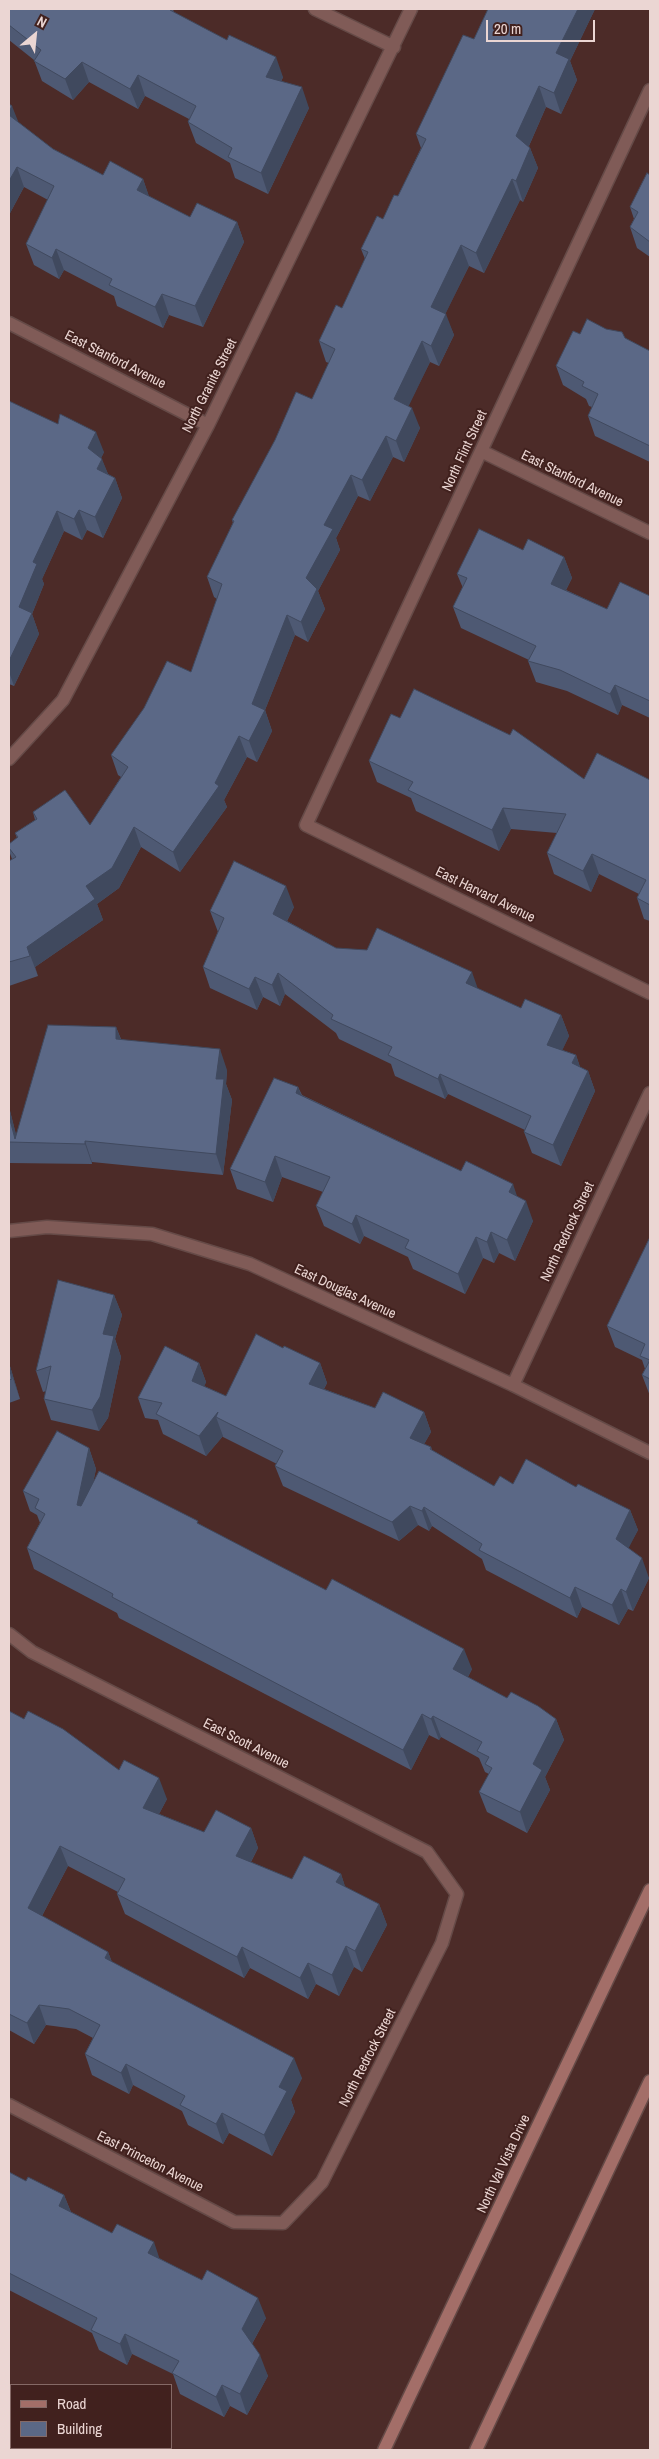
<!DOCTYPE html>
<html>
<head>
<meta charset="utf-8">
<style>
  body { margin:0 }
  #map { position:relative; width:659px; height:2459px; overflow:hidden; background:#4c2b28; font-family:"Archivo Narrow",sans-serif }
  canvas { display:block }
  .frame { position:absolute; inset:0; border:10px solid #ebd6d3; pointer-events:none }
  .legend { position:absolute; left:10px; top:2384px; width:162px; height:65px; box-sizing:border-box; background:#41211e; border:1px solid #856966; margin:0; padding:6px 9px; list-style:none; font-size:15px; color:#ebd6d3 }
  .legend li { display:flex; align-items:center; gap:10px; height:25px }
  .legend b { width:25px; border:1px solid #856966 }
  .north { position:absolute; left:10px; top:10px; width:50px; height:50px; -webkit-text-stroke:4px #41211e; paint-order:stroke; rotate:28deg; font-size:14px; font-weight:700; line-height:20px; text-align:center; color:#ebd6d3 }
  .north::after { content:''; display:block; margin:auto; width:18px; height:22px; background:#ebd6d3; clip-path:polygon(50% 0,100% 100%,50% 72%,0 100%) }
  .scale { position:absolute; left:486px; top:20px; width:109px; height:22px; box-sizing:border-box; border:2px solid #ebd6d3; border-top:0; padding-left:6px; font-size:15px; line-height:18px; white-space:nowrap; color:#ebd6d3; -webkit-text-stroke:4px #41211e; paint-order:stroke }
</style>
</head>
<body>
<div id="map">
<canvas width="659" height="2459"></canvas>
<div class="frame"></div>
<ul class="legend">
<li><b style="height:6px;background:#a36e68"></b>Road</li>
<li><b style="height:14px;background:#5b6886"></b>Building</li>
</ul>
<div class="north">N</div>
<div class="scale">20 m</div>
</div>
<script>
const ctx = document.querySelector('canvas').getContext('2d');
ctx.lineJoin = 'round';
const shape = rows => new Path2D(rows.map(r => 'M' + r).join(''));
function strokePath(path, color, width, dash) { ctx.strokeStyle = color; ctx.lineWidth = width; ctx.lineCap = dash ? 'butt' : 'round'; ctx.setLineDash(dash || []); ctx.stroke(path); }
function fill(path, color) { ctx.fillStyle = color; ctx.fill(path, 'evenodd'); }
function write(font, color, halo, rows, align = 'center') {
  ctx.font = font + ' "Archivo Narrow",sans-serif'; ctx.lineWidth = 4; ctx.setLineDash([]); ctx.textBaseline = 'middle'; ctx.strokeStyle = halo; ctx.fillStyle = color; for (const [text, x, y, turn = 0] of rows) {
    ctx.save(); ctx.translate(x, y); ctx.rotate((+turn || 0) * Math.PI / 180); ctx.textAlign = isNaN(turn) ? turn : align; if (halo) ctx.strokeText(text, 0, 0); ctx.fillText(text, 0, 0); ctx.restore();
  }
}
const street = shape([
  [315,9,394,47],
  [650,90,306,825,650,993],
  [9,323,208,425],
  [481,451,650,533],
  [9,759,63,700,208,425,411,9],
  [9,1231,47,1227,152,1234,250,1264,513,1385,650,1453],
  [513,1385,650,1093],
  [9,1634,32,1652,427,1852,457,1894,442,1943,322,2182,283,2223,234,2222,9,2105]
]);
const secondary = shape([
  [9,2448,13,2450],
  [384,2450,650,1890],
  [476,2450,650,2081]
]);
strokePath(street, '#654a47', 15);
strokePath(secondary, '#654a47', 15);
strokePath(street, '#805b57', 12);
strokePath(secondary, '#a36e68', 12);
fill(shape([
  [9,9,173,9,174,13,283,77,281,82,309,108,268,194,235,178,230,163,196,143,188,122,189,119,145,96,138,109,89,82,73,100,42,81,34,60,9,40],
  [488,9,595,9,570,61,577,80,561,114,546,107,529,146,530,148,538,168,523,202,520,200,484,273,469,266,445,314,454,335,439,366,430,362,408,406,420,428,404,462,393,457,370,501,358,496,336,538,340,550,318,591,325,609,308,642,295,635,265,710,272,731,257,762,247,757,224,800,227,807,180,872,141,847,119,888,97,904,103,920,35,967,38,976,9,986,9,861,12,859,9,851,9,844,17,838,15,833,35,820,33,812,90,825,121,777,118,775,111,755,191,672,217,599,214,597,207,577,233,523,232,520,312,399,329,363,326,362,319,341,342,308,365,259,361,249,383,219,398,196,421,148,416,134,474,39],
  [9,104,18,122,53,149,103,175,143,179,149,197,190,217,237,222,244,242,203,327,169,315,163,328,117,306,114,296,64,270,59,279,34,265,26,244,48,200,24,187,9,215],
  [650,175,650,257,637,248,630,227,634,219,630,207],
  [580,334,625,338,650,351,650,462,595,436,588,416,592,407,589,406,586,399,563,385,556,366],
  [9,401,104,452,101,458,108,474,115,478,122,498,103,538,87,530,82,540,64,531,42,579,44,584,32,614,39,634,14,686,9,684],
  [523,550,564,557,572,578,566,590,607,609,650,596,650,718,622,705,618,715,567,691,536,682,528,661,529,660,461,628,453,607,463,588,457,574],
  [400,718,584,779,650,780,650,921,644,919,637,898,639,894,599,874,591,892,554,874,547,853,557,833,511,829,499,851,416,811,411,798,377,782,369,761],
  [294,907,287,921,336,948,478,989,521,1008,561,1015,569,1036,562,1050,576,1055,580,1067,588,1071,595,1091,561,1166,532,1153,524,1132,525,1130,448,1094,445,1099,395,1076,391,1064,339,1039,336,1033,285,994,280,1006,263,997,257,1010,210,988,203,967,218,932,210,911],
  [116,1027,121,1039,227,1070,226,1084,232,1100,223,1175,92,1162,92,1164,9,1163,9,1107,16,1135],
  [298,1087,302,1095,461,1171,517,1197,533,1221,515,1261,499,1253,494,1263,483,1258,465,1294,413,1269,408,1257,364,1236,360,1244,324,1226,316,1206,323,1192,282,1177,273,1202,237,1189,230,1169],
  [650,1237,650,1396,642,1375,645,1369,642,1360,615,1347,607,1326],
  [114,1295,122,1315,115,1339,121,1357,108,1418,99,1431,51,1420,44,1399,46,1391,43,1392,36,1371],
  [283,1348,320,1363,327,1383,324,1389,375,1408,424,1412,431,1432,424,1444,431,1447,432,1450,494,1486,513,1484,576,1487,630,1510,638,1530,628,1548,649,1578,633,1611,628,1609,619,1625,582,1607,577,1618,486,1570,482,1559,432,1526,429,1531,418,1525,399,1541,283,1486,275,1466,277,1464,223,1437,223,1436,206,1456,163,1434,158,1420,145,1418,138,1398,199,1363,206,1382,204,1386,226,1396],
  [9,1363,20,1399,9,1403],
  [89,1448,96,1469,93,1483,199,1524,472,1669,468,1677,507,1698,556,1719,564,1740,545,1777,550,1790,527,1833,487,1812,479,1792,489,1774,485,1772,479,1758,441,1737,439,1740,429,1735,411,1770,119,1618,117,1613,34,1569,27,1548,40,1523,37,1515,30,1511,23,1491],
  [9,1711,119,1770,167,1799,159,1814,204,1832,251,1828,258,1848,251,1862,292,1879,341,1874,345,1887,379,1904,387,1925,362,1972,354,1967,339,1996,316,1984,308,1999,250,1968,244,1978,125,1914,117,1894,118,1892,68,1866,42,1916,108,1952,112,1962,302,2078,291,2100,295,2112,272,2156,229,2133,223,2144,188,2125,182,2111,133,2085,129,2094,92,2075,85,2054,93,2038,76,2029,46,2025,34,2044,9,2030],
  [9,2172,26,2181,64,2195,71,2212,159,2258,266,2318,252,2344,268,2376,247,2415,230,2406,224,2417,180,2394,173,2374,132,2354,127,2365,99,2350,92,2333,9,2290]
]), '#4e5973');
fill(shape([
  [578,9,595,9,570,61,577,80,561,114,554,93,556,53],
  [276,57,283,77,273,98,266,77],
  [82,62,89,82,73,100,65,79],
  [138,75,145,96,138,109,130,89],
  [539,86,546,107,524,157,516,136],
  [302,87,309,108,268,194,261,173],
  [12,106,20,126,9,118,9,112],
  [530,148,538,168,523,202,516,181],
  [17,167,24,187,9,215,9,181],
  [143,179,150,199,137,190],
  [512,179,520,200,484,273,476,253],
  [237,222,244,242,203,327,195,306],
  [461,245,469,266,439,327,431,307],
  [56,249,64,270,59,279,52,258],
  [162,294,169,315,163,328,155,307],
  [446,314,454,335,439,366,431,346],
  [422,341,430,362,402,420,394,399],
  [412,408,420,428,404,462,396,441],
  [96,432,104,452,96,469,88,448],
  [386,436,393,457,370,501,362,480],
  [102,459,110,479,97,469],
  [351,475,358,496,336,538,340,550,318,591,325,609,308,642,301,622,306,578,324,525],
  [115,478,122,498,103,538,95,517],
  [79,510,87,530,82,540,74,519],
  [57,511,64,531,42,579,44,584,32,614,39,634,14,686,9,672,9,661,19,607,33,562],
  [564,557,572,578,559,604,551,584],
  [287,615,295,635,265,710,272,731,257,762,249,741,252,704],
  [615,685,622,705,618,715,610,694],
  [239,736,247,757,224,800,227,807,180,872,173,852,215,783],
  [503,808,511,829,499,851,492,830],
  [134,827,141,847,119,888,97,904,103,920,35,967,38,976,27,947,86,886],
  [592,854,599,874,591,892,583,871],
  [286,886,294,907,280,935,273,914],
  [472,972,479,992,466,983],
  [278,973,285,994,280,1006,272,985],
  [255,977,263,997,257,1010,249,989],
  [561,1015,569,1036,555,1066,547,1045],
  [116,1027,124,1048,116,1039],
  [220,1049,227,1070,226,1084,232,1100,223,1175,216,1154,216,1079],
  [576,1055,583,1076,572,1063],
  [588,1071,595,1091,561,1166,553,1145],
  [440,1074,448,1094,445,1099,438,1079],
  [298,1087,306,1107,296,1093],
  [9,1107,18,1142,16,1142,9,1116],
  [85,1141,92,1162,92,1164,85,1144],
  [275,1156,282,1177,273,1202,265,1182],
  [513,1184,520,1205,509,1192],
  [526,1201,533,1221,515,1261,507,1240],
  [356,1215,364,1236,360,1244,352,1224],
  [491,1232,499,1253,494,1263,487,1242],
  [476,1237,483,1258,465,1294,458,1274],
  [114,1295,122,1315,115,1339,121,1357,108,1418,99,1431,92,1410,103,1334],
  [9,1363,20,1399,9,1367],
  [199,1363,206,1382,199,1401,192,1381],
  [320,1363,327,1383,316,1404,309,1384],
  [218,1412,216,1417,223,1436,206,1456,199,1436],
  [424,1412,431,1432,417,1457,410,1438],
  [89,1448,96,1469,84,1525,77,1505],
  [410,1506,418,1525,399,1541,392,1522],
  [424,1507,432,1526,429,1531,422,1511],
  [630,1510,638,1530,623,1559,616,1539],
  [642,1558,649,1578,633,1611,626,1592],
  [575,1587,582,1607,577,1618,570,1598],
  [621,1589,628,1609,619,1625,612,1605],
  [464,1649,472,1669,461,1690,453,1669],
  [422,1714,429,1735,411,1770,403,1750],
  [433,1716,441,1737,439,1740,431,1719],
  [556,1719,564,1740,545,1777,550,1790,527,1833,520,1812,533,1764],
  [159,1778,167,1799,151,1829,143,1808],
  [251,1828,258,1848,243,1877,236,1856],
  [60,1846,68,1866,35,1929,28,1908],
  [341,1874,348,1895,336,1882],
  [379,1904,387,1925,362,1972,355,1951],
  [346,1946,354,1967,339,1996,332,1975],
  [242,1947,250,1968,244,1978,237,1957],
  [108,1952,116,1973,105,1958],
  [308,1963,316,1984,308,1999,300,1978],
  [39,2005,46,2025,34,2044,27,2023],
  [294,2058,302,2078,291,2100,295,2112,272,2156,264,2135,279,2087],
  [126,2064,133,2085,129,2094,121,2073],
  [222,2113,229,2133,223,2144,216,2124],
  [64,2195,72,2215,59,2206],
  [154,2242,161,2263,148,2253],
  [258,2298,266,2318,249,2349,242,2329],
  [125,2334,132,2354,127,2365,120,2344],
  [260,2355,268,2376,247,2415,240,2394],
  [222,2385,230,2406,224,2417,216,2397]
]), '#40495e');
const building = shape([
  [9,9,171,9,170,10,227,40,229,35,276,57,266,77,302,87,261,173,228,157,232,148,188,122,196,106,138,75,130,89,82,62,65,79,34,61,41,50,9,25,9,9],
  [488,9,578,9,556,53,569,59,554,93,539,86,516,136,530,148,516,181,512,179,476,253,461,245,431,307,446,314,431,346,422,341,394,399,412,408,396,441,386,436,362,480,351,475,324,525,333,529,306,578,317,589,301,622,287,615,252,704,265,710,249,741,239,736,215,783,219,786,173,852,134,827,112,868,86,886,95,899,27,947,30,956,9,962,9,861,16,857,9,848,9,844,18,837,15,833,37,819,33,812,65,790,90,825,128,767,111,755,144,708,167,661,191,672,222,584,207,577,234,521,232,520,275,440,296,392,312,399,335,349,319,341,336,305,342,308,368,252,361,249,377,216,383,219,394,195,398,196,426,139,416,134,463,35,474,39,488,9],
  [9,104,12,106,9,112,9,104],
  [9,115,53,149,103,175,110,161,143,179,137,190,190,217,197,203,237,222,195,306,162,294,155,307,109,285,112,279,56,249,52,258,26,244,54,186,17,167,9,181,9,115],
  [647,173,650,175,650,242,630,227,638,212,630,207,647,173],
  [587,319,606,329,622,332,625,338,650,351,650,446,588,416,598,394,582,386,584,382,556,366,573,331,580,334,587,319],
  [9,401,58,424,60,414,96,432,88,448,102,459,97,469,115,478,95,517,79,510,74,519,57,511,33,562,37,564,19,607,32,613,9,661,9,401],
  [479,529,523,550,528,539,564,557,551,584,607,609,620,582,650,596,650,701,615,685,610,694,560,670,528,661,536,646,453,607,467,578,457,574,479,529],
  [414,689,510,735,513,729,584,779,597,753,650,780,650,905,637,898,646,880,592,854,583,871,547,853,566,814,503,808,492,830,408,790,413,782,369,761,391,714,400,718,414,689],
  [234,861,286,886,273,914,336,948,367,950,377,928,472,972,466,983,521,1008,525,999,561,1015,547,1045,576,1055,572,1063,588,1071,553,1145,524,1132,531,1116,440,1074,438,1079,388,1055,392,1047,331,1019,333,1015,278,973,272,985,255,977,249,989,203,967,224,918,210,911,234,861],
  [48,1025,116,1027,116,1039,220,1049,216,1079,224,1079,216,1154,85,1141,85,1144,9,1142,9,1116,15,1139,48,1025],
  [274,1078,298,1087,296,1093,461,1171,466,1161,513,1184,509,1192,526,1201,507,1240,491,1232,487,1242,476,1237,458,1274,405,1248,409,1240,356,1215,352,1224,316,1206,330,1177,275,1156,265,1182,230,1169,274,1078],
  [650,1237,650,1379,642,1375,650,1360,640,1356,645,1344,607,1326,650,1237],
  [58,1280,114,1295,103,1334,114,1336,100,1397,92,1410,44,1399,51,1366,36,1371,58,1280],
  [256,1334,283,1348,284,1346,320,1363,309,1384,375,1408,383,1392,424,1412,410,1438,431,1447,430,1449,494,1486,500,1476,513,1484,526,1459,576,1487,578,1484,630,1510,616,1539,642,1558,626,1592,621,1589,612,1605,575,1587,570,1598,479,1550,482,1544,424,1507,422,1511,410,1506,392,1522,275,1466,283,1451,216,1417,218,1412,199,1436,156,1414,162,1403,138,1398,165,1346,199,1363,192,1381,226,1396,256,1334],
  [9,1367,12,1379,9,1380,9,1367],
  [57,1431,89,1448,77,1505,81,1506,99,1471,198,1521,197,1523,326,1590,332,1579,464,1649,453,1669,507,1698,511,1692,538,1706,556,1719,533,1764,542,1770,520,1812,479,1792,492,1768,485,1764,489,1757,477,1751,482,1742,433,1716,431,1719,422,1714,403,1750,112,1597,113,1594,27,1548,45,1514,35,1508,39,1499,23,1491,57,1431],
  [9,1711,24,1719,28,1711,63,1729,119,1770,124,1760,159,1778,143,1808,204,1832,216,1810,251,1828,236,1856,292,1879,304,1856,341,1874,336,1882,379,1904,355,1951,346,1946,332,1975,308,1963,300,1978,242,1947,237,1957,117,1894,125,1879,60,1846,28,1908,108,1952,105,1958,294,2058,279,2087,287,2091,264,2135,222,2113,216,2124,180,2105,185,2096,126,2064,121,2073,85,2054,100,2025,69,2009,39,2005,27,2023,9,2014,9,1711],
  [9,2172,26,2181,28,2177,64,2195,59,2206,112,2233,117,2224,154,2242,148,2253,202,2280,207,2270,258,2298,242,2329,260,2355,240,2394,222,2385,216,2397,172,2373,179,2361,125,2334,120,2344,91,2330,97,2318,9,2273,9,2172]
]);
fill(building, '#5b6886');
strokePath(building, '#40495e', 1);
write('14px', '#ebd6d3', '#41211e', [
  ["East Stanford Avenue",115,360,27],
  ["North Granite Street",210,386,-63],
  ["North Flint Street",465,451,-65],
  ["East Stanford Avenue",572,479,26],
  ["East Harvard Avenue",485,895,26],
  ["North Redrock Street",568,1232,-65],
  ["East Douglas Avenue",345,1292,25],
  ["East Scott Avenue",246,1744,27],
  ["North Redrock Street",368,2058,-63],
  ["East Princeton Avenue",150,2162,27],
  ["North Val Vista Drive",504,2164,-65]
]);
</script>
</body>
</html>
